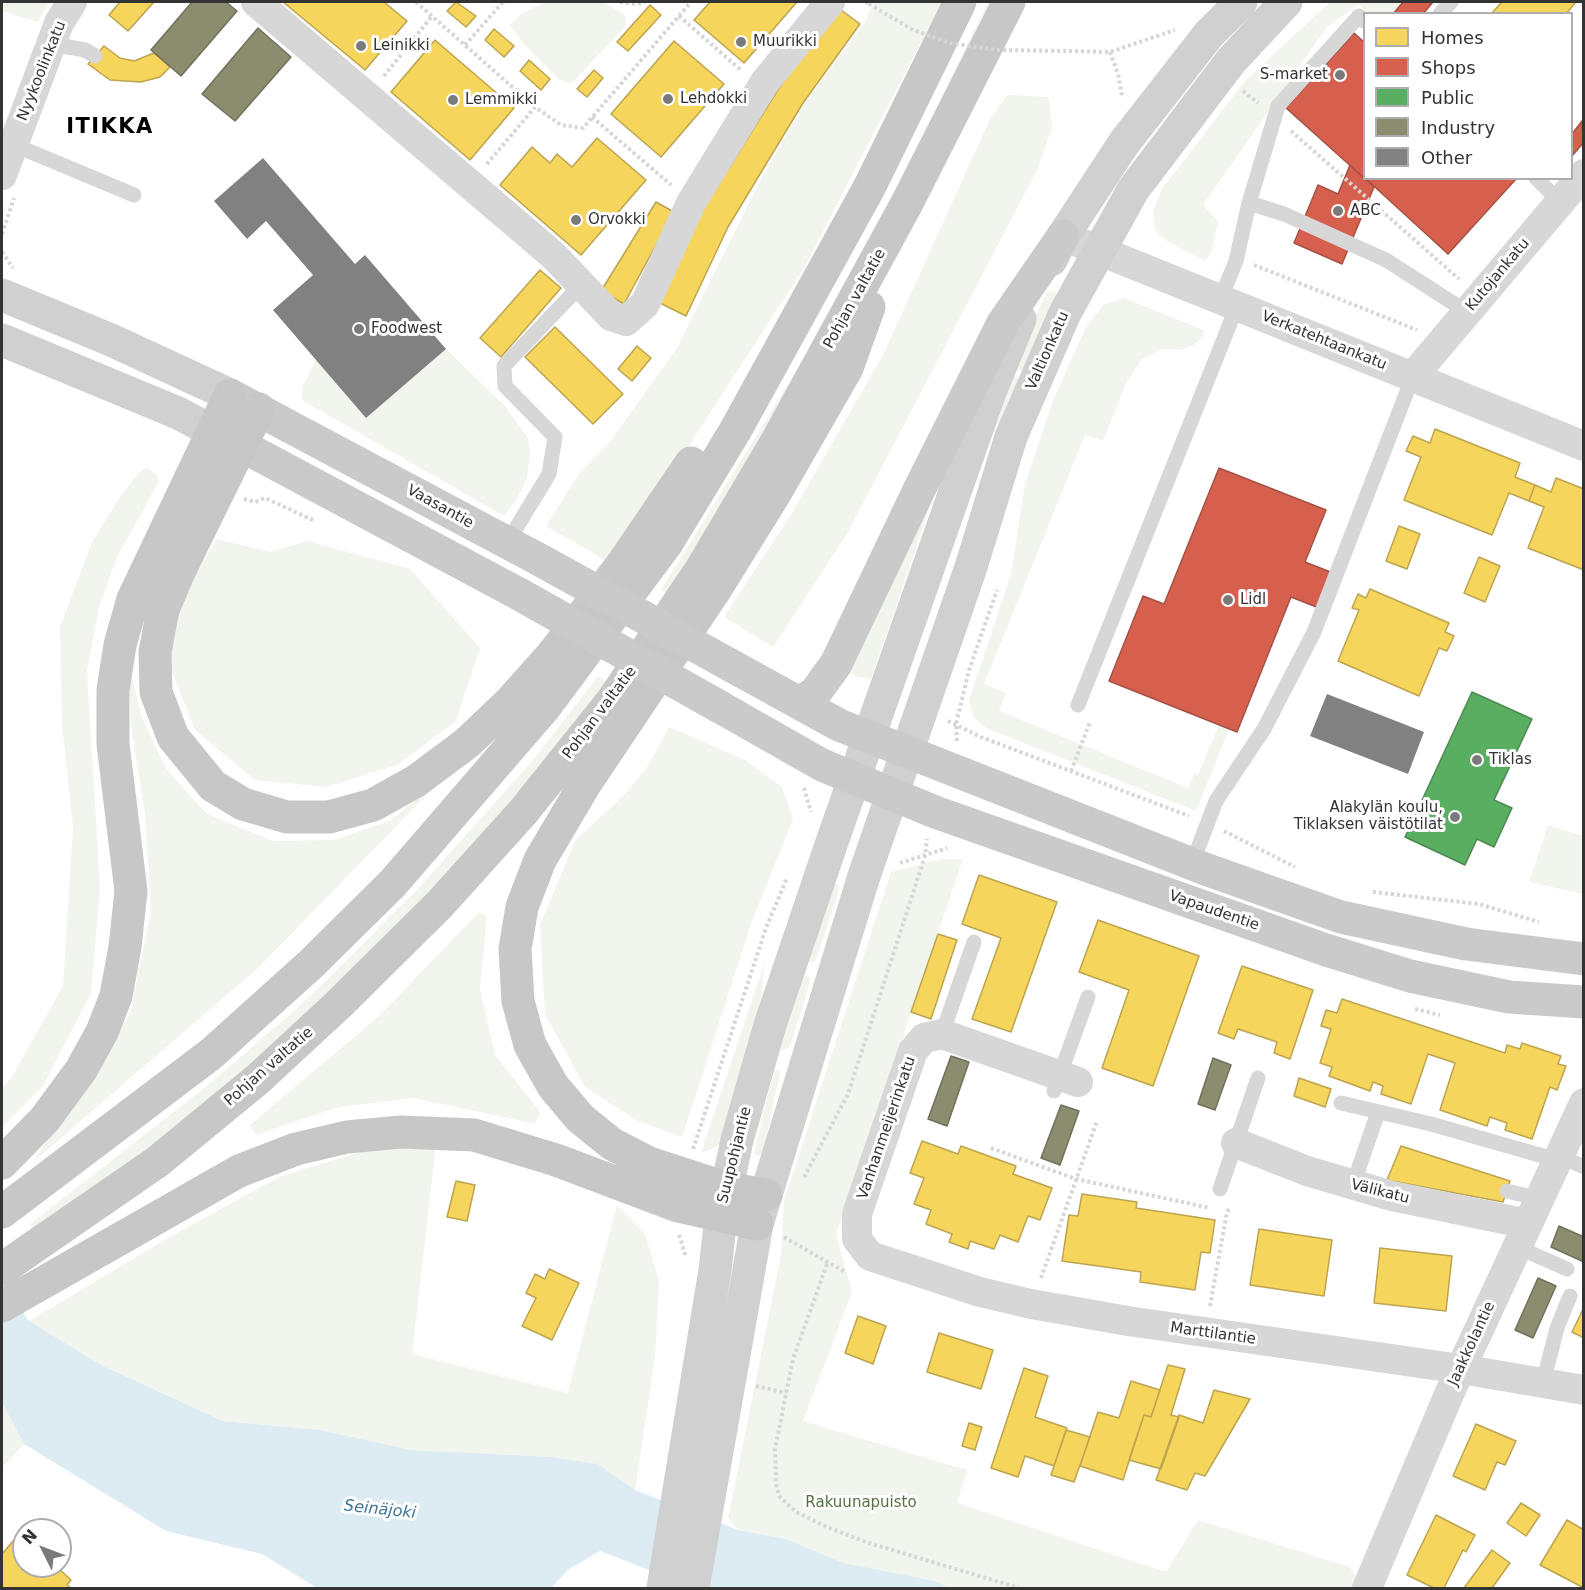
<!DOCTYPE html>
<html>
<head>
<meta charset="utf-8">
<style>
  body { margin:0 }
  #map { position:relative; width:1585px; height:1590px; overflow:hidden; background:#fff; font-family:"DejaVu Sans",sans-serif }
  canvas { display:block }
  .frame { position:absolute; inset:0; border:3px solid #333; pointer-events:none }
  .legend { position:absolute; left:1363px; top:12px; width:210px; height:168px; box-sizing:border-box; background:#fff; border:2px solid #adadad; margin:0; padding:8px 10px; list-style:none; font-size:18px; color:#333 }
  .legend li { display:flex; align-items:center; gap:12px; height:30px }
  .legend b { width:30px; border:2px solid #adadad }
  .north { position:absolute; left:12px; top:1518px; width:60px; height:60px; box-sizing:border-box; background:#fff; border:2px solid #adadad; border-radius:50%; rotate:312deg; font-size:16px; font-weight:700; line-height:24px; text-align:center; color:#333 }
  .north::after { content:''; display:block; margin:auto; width:21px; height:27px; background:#7a7a7a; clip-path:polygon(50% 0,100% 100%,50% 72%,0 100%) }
</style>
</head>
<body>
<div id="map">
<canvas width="1585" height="1590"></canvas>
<div class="frame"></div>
<ul class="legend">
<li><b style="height:16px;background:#f6d55c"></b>Homes</li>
<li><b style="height:16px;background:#d6604d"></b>Shops</li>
<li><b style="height:16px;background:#5aae61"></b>Public</li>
<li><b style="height:16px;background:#8c8c6e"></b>Industry</li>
<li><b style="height:16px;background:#818181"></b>Other</li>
</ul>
<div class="north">N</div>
</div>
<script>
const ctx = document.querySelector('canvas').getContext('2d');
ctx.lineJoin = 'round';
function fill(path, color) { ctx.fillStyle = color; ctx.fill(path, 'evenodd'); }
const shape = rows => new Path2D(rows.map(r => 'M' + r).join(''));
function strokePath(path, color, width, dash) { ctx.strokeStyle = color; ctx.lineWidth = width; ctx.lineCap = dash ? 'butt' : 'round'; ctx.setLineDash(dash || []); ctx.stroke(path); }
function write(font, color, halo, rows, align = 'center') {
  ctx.font = font + ' "DejaVu Sans",sans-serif'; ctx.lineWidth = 6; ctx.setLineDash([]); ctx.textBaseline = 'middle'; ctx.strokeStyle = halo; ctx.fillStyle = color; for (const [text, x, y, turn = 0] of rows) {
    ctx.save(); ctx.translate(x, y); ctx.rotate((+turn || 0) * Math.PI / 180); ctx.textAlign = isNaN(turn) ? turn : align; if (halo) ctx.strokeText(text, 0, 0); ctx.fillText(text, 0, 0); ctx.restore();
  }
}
fill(shape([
  [2,2,49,2,38,22,2,11],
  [546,2,604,2,626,16,625,27,571,84,560,80,524,44,510,25,521,14],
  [874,2,942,2,804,268,612,564,546,526,578,475,609,443,677,348,759,183,805,102,865,22],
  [988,2,997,2,953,95,673,597,661,590,807,353,887,209],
  [1330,2,1403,2,1393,13,1367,13,1359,4,1327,27,1203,205,1218,221,1212,250,1206,261,1167,241,1155,230,1153,211,1162,189,1246,80],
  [1007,95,1049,97,1052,128,1037,170,847,534,773,647,724,617,792,513,884,353,990,119],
  [1055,291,1058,299,1027,366,1021,371,1014,368,1018,352,1047,292],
  [1124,298,1204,330,1203,336,1194,345,1181,350,1161,349,1142,359,1126,383,1103,441,1085,435,984,684,1006,693,999,711,1188,788,1194,774,1198,775,1219,725,1229,729,1196,811,986,728,973,716,969,700,1011,575,1025,484,1052,403,1085,329,1104,304],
  [446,349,505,406,528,438,530,452,527,478,517,499,504,516,302,400,303,386,316,359],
  [1013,376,1020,380,988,457,1010,379],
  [944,466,871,679,858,677,845,670],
  [142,469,149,469,157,475,159,481,117,557,99,607,87,671,100,889,91,993,43,1086,2,1127,2,1088,12,1077,63,986,73,828,62,724,60,627,92,542,122,494],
  [217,539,270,552,308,541,410,569,480,648,456,721,397,765,326,787,255,780,195,730,168,661,187,589],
  [129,664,141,715,166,769,207,814,273,841,334,840,391,820,443,778,259,967,33,1162,130,1013,151,912,145,814,131,726],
  [598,676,610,684,449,877,259,1061,169,1136,32,1230,30,1224,207,1086,302,1004,414,893,534,759],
  [669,727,745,760,782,787,793,819,752,921,682,1137,636,1120,585,1087,545,1014,540,925,575,841,626,793,648,766],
  [1548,825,1583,836,1583,894,1529,882],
  [941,859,963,859,836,1234,852,1292,803,1421,967,1470,957,1503,1166,1572,1198,1520,1350,1567,1363,1588,949,1588,935,1581,844,1563,786,1539,739,1530,728,1518,781,1255,784,1201,891,872],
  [837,884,840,887,836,900,816,960,812,963,810,960,832,886],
  [479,912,487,916,480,989,495,1055,540,1112,535,1124,414,1098,339,1107,256,1135,250,1125,379,1016],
  [765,962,760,1010,724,1138,717,1147,701,1153],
  [807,976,810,979,806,997,789,1048,781,1051,780,1045,804,977],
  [778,1070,780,1072,763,1153,757,1156,754,1154,768,1094,775,1071],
  [436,1145,412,1354,568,1393,617,1205,645,1234,659,1281,655,1358,635,1490,598,1464,552,1457,411,1450,320,1430,223,1421,103,1366,29,1321,166,1239,281,1176,364,1151],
  [2,1402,24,1444,2,1468]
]), '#f1f5ed');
fill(shape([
  [2,1281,29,1321,103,1366,223,1421,320,1430,411,1450,552,1457,598,1464,635,1490,738,1530,786,1539,844,1563,935,1581,949,1588,696,1588,600,1551,569,1569,551,1588,317,1588,262,1554,166,1531,24,1444,2,1402]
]), '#ddebf3');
const homes = shape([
  [120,2,154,2,128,31,109,15,120,2],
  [283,2,384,2,407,21,365,70,283,2],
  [456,2,476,16,466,27,447,11,456,2],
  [710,2,797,2,744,63,694,20,710,2],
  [1502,2,1576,2,1566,14,1491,14,1502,2],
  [650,5,661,15,628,51,617,42,650,5],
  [837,7,860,24,803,103,728,227,686,316,658,302,700,214,781,85,837,7],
  [494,29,514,46,504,57,485,40,494,29],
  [435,40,514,108,470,160,391,92,435,40],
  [674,41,724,84,661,157,611,114,674,41],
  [104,46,120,58,134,61,154,53,170,67,160,77,141,82,110,80,88,64,104,46],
  [529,60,550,79,541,90,520,71,529,60],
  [594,70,603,78,587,97,577,89,594,70],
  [597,138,646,180,581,255,500,185,532,147,550,163,557,154,572,167,597,138],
  [656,202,674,212,624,304,601,291,656,202],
  [540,270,561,288,501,357,480,338,540,270],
  [555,327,623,394,593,424,525,357,555,327],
  [637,346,651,358,632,381,618,369,637,346],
  [1435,429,1520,463,1515,477,1535,485,1529,501,1509,493,1492,535,1404,500,1421,457,1406,451,1413,436,1430,443,1435,429],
  [1556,478,1584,489,1584,570,1528,548,1544,507,1529,501,1535,485,1551,492,1556,478],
  [1399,526,1420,534,1407,569,1386,561,1399,526],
  [1479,557,1500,566,1485,602,1464,593,1479,557],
  [1370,589,1449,623,1445,632,1454,636,1447,651,1439,648,1419,696,1338,661,1359,610,1352,608,1358,594,1366,598,1370,589],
  [979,875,1057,902,1011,1032,972,1019,1001,938,962,924,979,875],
  [1098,920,1199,956,1153,1086,1102,1068,1129,990,1079,972,1098,920],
  [938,934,957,940,931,1019,911,1012,938,934],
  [1242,966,1313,990,1290,1059,1274,1053,1277,1042,1238,1029,1234,1039,1218,1033,1242,966],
  [1342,999,1505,1053,1507,1045,1520,1049,1522,1043,1561,1056,1558,1064,1566,1066,1557,1090,1550,1087,1532,1139,1505,1130,1507,1123,1490,1117,1487,1126,1440,1110,1455,1063,1428,1054,1411,1104,1381,1094,1383,1086,1373,1082,1370,1091,1329,1076,1332,1067,1320,1063,1331,1029,1321,1026,1326,1010,1337,1013,1342,999],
  [1299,1078,1331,1089,1325,1107,1294,1096,1299,1078],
  [922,1141,958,1154,961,1146,1016,1166,1013,1174,1052,1188,1040,1220,1028,1216,1018,1242,1000,1235,994,1249,970,1241,968,1249,949,1242,952,1234,926,1224,931,1210,914,1204,924,1178,910,1173,922,1141],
  [1401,1146,1510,1181,1503,1202,1387,1180,1401,1146],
  [456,1181,475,1185,467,1221,447,1217,456,1181],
  [1082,1194,1137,1202,1136,1208,1215,1220,1210,1253,1201,1252,1195,1290,1140,1282,1141,1272,1062,1261,1069,1215,1078,1216,1082,1194],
  [1259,1229,1332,1240,1324,1296,1250,1285,1259,1229],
  [1380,1248,1452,1256,1446,1311,1374,1303,1380,1248],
  [549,1269,579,1283,552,1340,522,1326,536,1298,526,1293,535,1274,545,1279,549,1269],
  [1584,1307,1584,1338,1572,1332,1584,1307],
  [858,1316,886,1326,873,1364,845,1353,858,1316],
  [939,1333,993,1350,981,1389,927,1372,939,1333],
  [1168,1365,1185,1369,1171,1415,1179,1417,1161,1469,1129,1460,1144,1415,1151,1417,1168,1365],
  [1024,1368,1048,1376,1035,1417,1067,1428,1054,1466,1025,1456,1018,1477,991,1468,1024,1368],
  [1131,1381,1160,1390,1151,1417,1144,1415,1123,1480,1080,1466,1098,1412,1119,1418,1131,1381],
  [1214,1390,1250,1399,1205,1476,1195,1473,1187,1490,1156,1480,1179,1415,1203,1423,1214,1390],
  [969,1423,982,1427,975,1450,962,1446,969,1423],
  [1476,1424,1516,1441,1505,1465,1497,1462,1485,1490,1453,1476,1476,1424],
  [1066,1430,1090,1437,1074,1482,1051,1475,1066,1430],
  [1521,1503,1540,1515,1526,1536,1507,1523,1521,1503],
  [1436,1515,1475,1535,1466,1552,1463,1550,1444,1588,1434,1588,1407,1575,1436,1515],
  [1567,1520,1584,1530,1584,1588,1540,1565,1567,1520],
  [19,1534,24,1539,24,1566,56,1566,71,1580,67,1585,71,1588,2,1588,2,1554,19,1534],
  [1492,1550,1510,1563,1492,1588,1464,1588,1492,1550]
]);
fill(homes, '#f6d55c');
strokePath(homes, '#bca450', 1.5);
const shops = shape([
  [1403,2,1433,2,1423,14,1393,14,1403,2],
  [1354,33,1364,42,1364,178,1286,108,1354,33],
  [1582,121,1584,142,1572,156,1572,134,1582,121],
  [1350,165,1374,187,1342,264,1294,243,1318,185,1338,194,1350,165],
  [1365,178,1516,178,1516,179,1448,254,1365,178],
  [1219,468,1326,510,1305,562,1333,573,1319,608,1291,597,1237,732,1109,681,1143,596,1164,604,1219,468]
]);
fill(shops, '#d6604d');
strokePath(shops, '#a55245', 1.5);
const public = shape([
  [1472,692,1532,719,1494,800,1512,808,1494,847,1477,839,1465,865,1405,837,1472,692]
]);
fill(public, '#5aae61');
strokePath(public, '#4e8953', 1.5);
const industry = shape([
  [192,2,226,2,237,11,181,76,151,50,192,2],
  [258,28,291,57,235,121,202,94,258,28],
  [951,1056,969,1062,947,1126,928,1119,951,1056],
  [1213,1058,1231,1065,1215,1110,1198,1104,1213,1058],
  [1061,1105,1079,1111,1060,1165,1041,1158,1061,1105],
  [1559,1226,1584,1237,1584,1262,1551,1247,1559,1226],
  [1538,1278,1556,1286,1533,1338,1515,1330,1538,1278]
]);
fill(industry, '#8c8c6e');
strokePath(industry, '#71715c', 1.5);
fill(shape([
  [263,158,355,264,365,255,446,349,366,418,273,310,313,275,266,221,247,239,214,201],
  [1327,694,1424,732,1408,774,1310,736]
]), '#818181');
strokePath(shape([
  [416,2,535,107],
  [620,2,637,4,645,2],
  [866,2,869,4],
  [679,16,742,71],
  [465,45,503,2],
  [1069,51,1110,52,1175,30],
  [1110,52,1118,74,1122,96],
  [384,76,432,16],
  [1243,91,1258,103],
  [592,117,671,185],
  [1291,131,1459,279],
  [487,164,535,107,561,125,583,128,691,2],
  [2,234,14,198],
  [2,252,13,268],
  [1254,265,1417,330],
  [244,499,255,502,265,498,315,521],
  [948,721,981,737,1189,816],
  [957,741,956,724,969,670,997,590],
  [1071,771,1090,722],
  [804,788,811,812],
  [1224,831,1295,867],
  [900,863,947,848],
  [1373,892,1479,904,1539,922],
  [1415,1009,1440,1015],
  [991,1148,1076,1179,1210,1208],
  [693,1149,766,928,787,878],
  [804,1177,848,1094,925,856,927,839],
  [679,1235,686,1257],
  [784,1237,845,1272],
  [827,1264,793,1359,775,1449,776,1484,779,1496,796,1512,827,1527,869,1543,1019,1588],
  [1041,1278,1097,1121],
  [1210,1306,1227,1212,1230,1208],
  [756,1386,786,1393]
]), '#d6d6d6', 4, [3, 3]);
strokePath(shape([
  [1440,14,1451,2],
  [51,44,85,50,95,56],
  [12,144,134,195],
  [1536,178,1560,202],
  [1249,203,1278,106,1359,16,1364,21],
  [1220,300,1236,261,1249,203,1284,214,1386,260,1467,312],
  [507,543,549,474,555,437,505,386,504,366,580,286],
  [1078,705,1237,306],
  [1192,864,1216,801,1264,729,1314,632,1413,376],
  [942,1034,974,942],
  [1054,1091,1088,997],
  [1341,1103,1431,1124,1557,1160],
  [1559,1156,1584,1167],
  [1353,1185,1378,1112],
  [1220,1189,1258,1078],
  [1507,1191,1540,1199],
  [1517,1247,1567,1269],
  [1543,1383,1557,1328,1570,1296]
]), '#d7d7d7', 15);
strokePath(shape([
  [256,2,553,255,611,316,626,321,645,304,691,203,765,82,830,2],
  [2,175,59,23,72,2],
  [1063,236,1584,446],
  [1413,376,1584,174],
  [1078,1082,942,1034,924,1038,913,1051,857,1214,857,1239,870,1256,980,1292,1031,1304,1128,1321,1461,1369,1584,1390],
  [1236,1143,1307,1171,1392,1196,1528,1224],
  [1367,1588,1450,1392,1584,1103]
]), '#d7d7d7', 30);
strokePath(shape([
  [1051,260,1063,236,1124,143,1209,34,1241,2],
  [2,295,111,340,230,395],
  [2,340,178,413,214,432],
  [663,1588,715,1270,721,1217,737,1140,770,1025,832,842,990,392,1020,319],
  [693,1588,757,1224,864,876,971,567,1011,437,1065,313,1133,190,1231,61,1286,2]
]), '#d0d0d0', 33);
strokePath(shape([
  [234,397,540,560],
  [216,432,519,594],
  [741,671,839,725,1205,869,1341,917,1466,944,1584,959],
  [799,703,815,693,836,664,918,492,1003,323,1063,236],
  [720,707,822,765,935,812,1326,950,1410,976,1509,997,1584,1002]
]), '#cacaca', 33);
strokePath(shape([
  [259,409,178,574,163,610,155,652,156,692,173,737,213,786,243,804,287,817,329,817,373,805,416,781,467,743,510,702,551,656,623,563,691,463],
  [2,1163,45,1119,81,1070,102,1032,116,996,125,947,131,891,113,744,113,690,120,645,133,599,230,395],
  [766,1195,726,1188,649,1163,612,1144,580,1118,553,1086,530,1045,518,1001,515,949,522,907,540,860,585,784,715,590,774,495,847,368,869,307],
  [2,1212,211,1054,311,964,393,883,545,707,667,543,735,431,870,186,960,2],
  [2,1269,157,1162,258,1079,339,1004,440,904,523,812,612,701,702,568,777,441,907,203,1009,2],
  [2,1306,239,1171,296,1149,347,1137,401,1132,474,1135,556,1160,678,1206,757,1224]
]), '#c7c7c7', 33);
strokePath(shape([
  [869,4,913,30,950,43,997,50,1069,51]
]), '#d6d6d6', 4, [3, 3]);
strokePath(shape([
  [540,560,741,671],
  [519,594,720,707]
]), '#cacaca', 33);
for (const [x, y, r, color] of [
  [741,42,6,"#7a7a7a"],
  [361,46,6,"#7a7a7a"],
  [1340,75,6,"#7a7a7a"],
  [668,99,6,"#7a7a7a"],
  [453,100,6,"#7a7a7a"],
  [1338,211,6,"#7a7a7a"],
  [576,220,6,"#7a7a7a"],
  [359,329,6,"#7a7a7a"],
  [1228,600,6,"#7a7a7a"],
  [1477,760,6,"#7a7a7a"],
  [1455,817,6,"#7a7a7a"]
]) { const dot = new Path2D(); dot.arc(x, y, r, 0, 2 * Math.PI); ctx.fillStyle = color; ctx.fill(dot); strokePath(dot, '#fff', 2); }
write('15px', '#333', '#fff', [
  ["Muurikki",753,42],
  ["Leinikki",373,46],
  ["S-market",1328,75,"right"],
  ["Lehdokki",680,99],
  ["Lemmikki",465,100],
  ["ABC",1350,211],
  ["Orvokki",588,220],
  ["Foodwest",371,329],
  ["Lidl",1240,600],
  ["Tiklas",1489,760],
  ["Alakylän koulu,",1443,808,"right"],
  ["Tiklaksen väistötilat",1443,825,"right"]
], 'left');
write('15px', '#333', '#fff', [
  ["Nyykoolinkatu",42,71,-68],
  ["Kutojankatu",1498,275,-50],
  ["Pohjan valtatie",855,299,-61],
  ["Verkatehtaankatu",1324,341,22],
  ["Valtionkatu",1048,351,-66],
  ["Vaasantie",440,507,29],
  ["Pohjan valtatie",600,713,-53],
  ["Vapaudentie",1214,911,19],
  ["Pohjan valtatie",269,1067,-41],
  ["Vanhanmeijerinkatu",887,1128,-71],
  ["Suupohjantie",735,1155,-76],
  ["Välikatu",1380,1192,14],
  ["Marttilantie",1213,1334,8],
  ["Jaakkolantie",1472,1344,-65]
]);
write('15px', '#56703f', '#fff', [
  ["Rakuunapuisto",861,1503]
]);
write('italic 16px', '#3f7597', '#fff', [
  ["Seinäjoki",380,1510,6]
]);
ctx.letterSpacing = '1.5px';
write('bold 21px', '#000', '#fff', [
  ["ITIKKA",110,128]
]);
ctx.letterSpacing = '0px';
</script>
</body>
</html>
